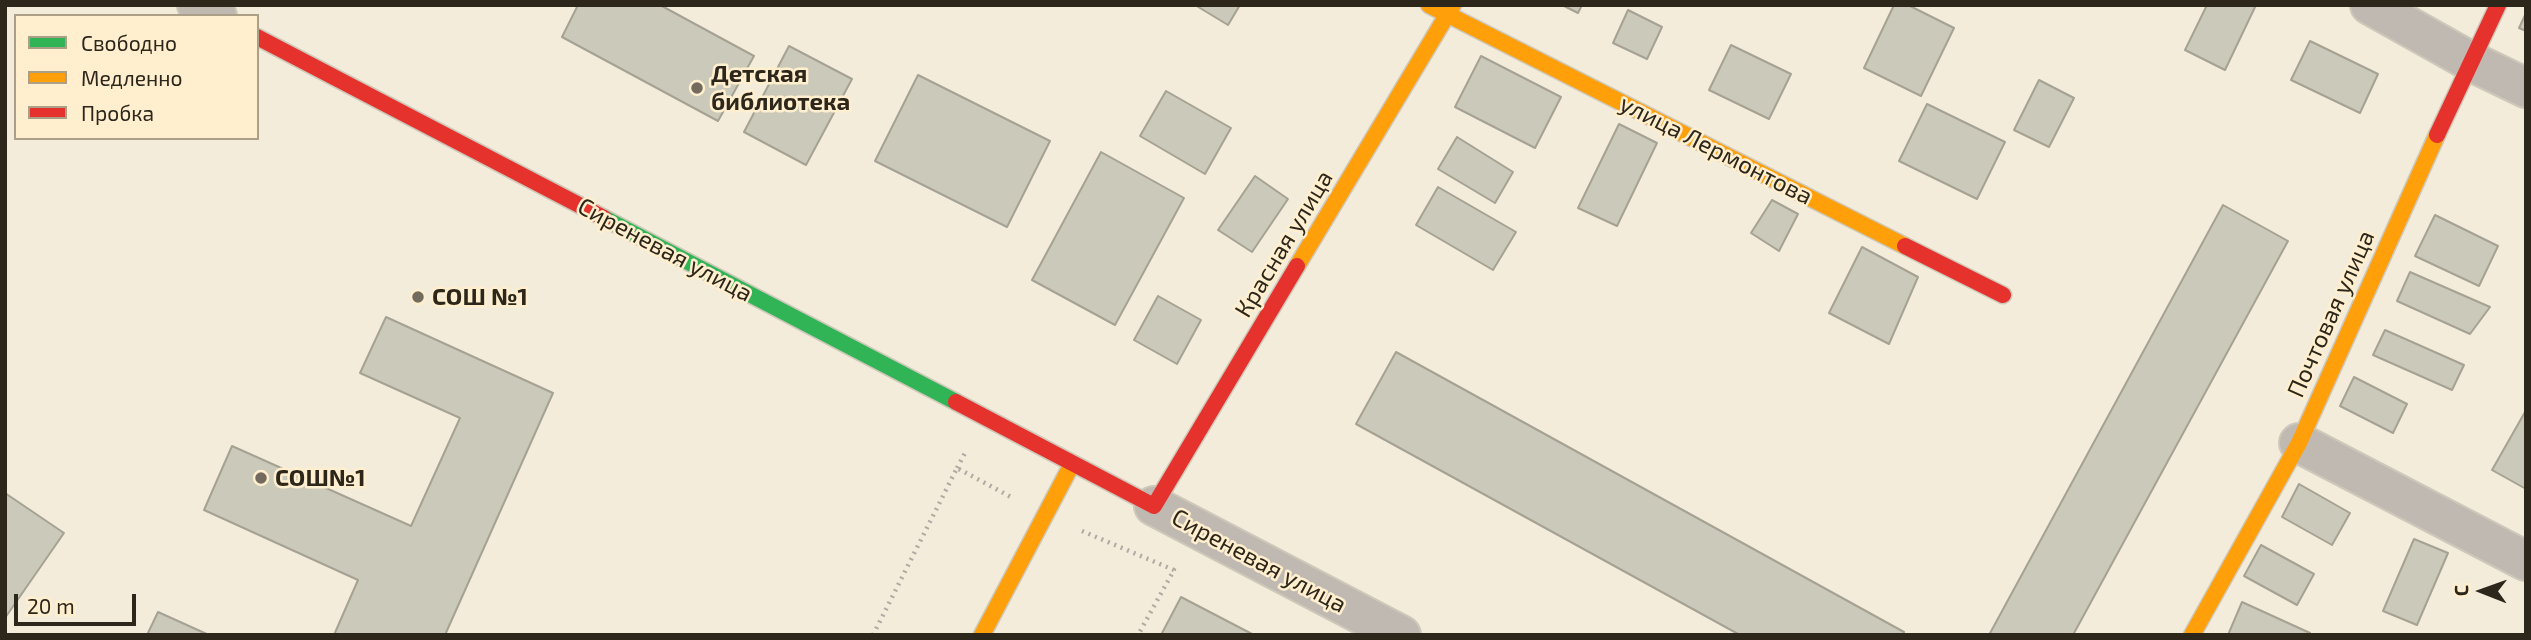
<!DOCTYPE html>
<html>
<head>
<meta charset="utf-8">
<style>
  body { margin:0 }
  #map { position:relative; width:2531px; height:640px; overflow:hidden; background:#f4ecda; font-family:"Exo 2",sans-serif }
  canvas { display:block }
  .frame { position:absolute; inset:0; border:7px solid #2d271b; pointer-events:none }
  .legend { position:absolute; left:14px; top:14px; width:245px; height:126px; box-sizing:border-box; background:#ffefcf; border:2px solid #ab9f87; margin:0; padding:9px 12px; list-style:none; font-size:21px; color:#2d271b }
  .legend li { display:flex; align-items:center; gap:14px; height:35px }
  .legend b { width:35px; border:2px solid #ab9f87 }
  .north { position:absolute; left:2447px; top:556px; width:70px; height:70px; -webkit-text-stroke:5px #ffefcf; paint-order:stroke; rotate:271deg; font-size:19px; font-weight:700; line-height:28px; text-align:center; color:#2d271b }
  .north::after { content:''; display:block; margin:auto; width:24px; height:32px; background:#2d271b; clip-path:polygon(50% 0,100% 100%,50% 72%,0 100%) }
  .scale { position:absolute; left:14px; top:594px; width:122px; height:32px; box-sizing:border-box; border:4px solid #2d271b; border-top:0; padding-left:9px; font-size:21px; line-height:24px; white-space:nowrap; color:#2d271b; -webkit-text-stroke:5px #ffefcf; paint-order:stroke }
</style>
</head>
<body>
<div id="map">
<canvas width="2531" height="640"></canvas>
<div class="frame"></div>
<ul class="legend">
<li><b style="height:9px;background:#30b455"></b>Свободно</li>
<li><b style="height:9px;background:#ff9f0a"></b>Медленно</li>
<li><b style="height:9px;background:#e5322d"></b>Пробка</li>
</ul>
<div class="north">С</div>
<div class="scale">20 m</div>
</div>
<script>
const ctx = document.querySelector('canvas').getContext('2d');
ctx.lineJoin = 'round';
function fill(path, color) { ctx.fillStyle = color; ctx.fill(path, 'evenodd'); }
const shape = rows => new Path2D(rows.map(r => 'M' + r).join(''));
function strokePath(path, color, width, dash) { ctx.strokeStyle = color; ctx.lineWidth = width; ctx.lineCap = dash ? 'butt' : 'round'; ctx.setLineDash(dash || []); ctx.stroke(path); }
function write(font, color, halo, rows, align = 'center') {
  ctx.font = font + ' "Exo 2",sans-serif'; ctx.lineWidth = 5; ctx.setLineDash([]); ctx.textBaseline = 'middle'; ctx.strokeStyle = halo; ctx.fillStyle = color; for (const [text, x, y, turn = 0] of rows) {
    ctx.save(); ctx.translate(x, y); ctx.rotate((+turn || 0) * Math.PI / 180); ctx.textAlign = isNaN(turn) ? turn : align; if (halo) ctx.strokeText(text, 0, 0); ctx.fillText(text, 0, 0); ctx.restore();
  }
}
const building = shape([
  [578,5,660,5,754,56,718,121,562,37,578,5],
  [1195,5,1240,5,1228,25,1195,5],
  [1562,5,1582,5,1578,13,1562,5],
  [1894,5,1908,5,1954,28,1921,96,1864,68,1894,5],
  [2207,5,2256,5,2225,70,2185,50,2207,5],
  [1628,10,1662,27,1647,59,1613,43,1628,10],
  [2526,13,2526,31,2519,28,2526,13],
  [2310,41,2378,74,2360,113,2291,80,2310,41],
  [1731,45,1791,74,1769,119,1709,90,1731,45],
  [789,46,852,79,806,165,744,132,789,46],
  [1481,56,1561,97,1535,148,1455,107,1481,56],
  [918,75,1050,141,1007,227,875,161,918,75],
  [2039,80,2074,98,2049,147,2014,130,2039,80],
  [1166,91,1231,128,1205,174,1140,136,1166,91],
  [1927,104,2005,142,1977,199,1899,161,1927,104],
  [1619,124,1657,143,1617,226,1578,208,1619,124],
  [1457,137,1513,172,1495,203,1438,169,1457,137],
  [1101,152,1184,198,1115,325,1032,280,1101,152],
  [1255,176,1288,199,1252,252,1218,230,1255,176],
  [1438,187,1516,232,1493,270,1416,225,1438,187],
  [1772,200,1798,214,1779,251,1751,233,1772,200],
  [2223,205,2288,241,2073,635,1989,635,2223,205],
  [2435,215,2498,246,2479,286,2415,256,2435,215],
  [1862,247,1918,277,1889,344,1829,313,1862,247],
  [2410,272,2490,307,2470,334,2397,301,2410,272],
  [1158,296,1201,320,1177,364,1134,340,1158,296],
  [386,317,553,393,445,635,334,635,358,580,204,510,232,446,411,526,460,418,360,373,386,317],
  [2385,330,2464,365,2452,390,2373,355,2385,330],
  [1396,352,1904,632,1903,635,1740,635,1356,424,1396,352],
  [2354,377,2407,404,2393,433,2340,406,2354,377],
  [2525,412,2526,413,2526,489,2492,470,2525,412],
  [2299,484,2350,513,2332,545,2282,517,2299,484],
  [5,493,64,533,5,618,5,493],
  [2414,539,2448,553,2417,625,2383,611,2414,539],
  [2261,545,2314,574,2297,605,2244,576,2261,545],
  [1181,597,1254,635,1161,635,1181,597],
  [2242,602,2310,633,2309,635,2228,635,2242,602],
  [158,612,209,635,147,635,158,612]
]);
fill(building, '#cbc9ba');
strokePath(building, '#a5a294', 2);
const street = shape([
  [197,5,217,16],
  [2370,5,2470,61,2526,88],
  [2299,443,2526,561],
  [1154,506,1401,635]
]);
const fast = shape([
  [604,218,956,402]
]);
const slow = shape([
  [1429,5,1905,246],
  [1297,266,1453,5],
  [982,635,1072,464],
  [2192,635,2299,443,2437,135]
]);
const jam = shape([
  [257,37,604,218],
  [2437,135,2498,5],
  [1905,246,2003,295],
  [956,402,1154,506,1297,266]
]);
strokePath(street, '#cec8ba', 42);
strokePath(fast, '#cec8ba', 19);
strokePath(slow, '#cec8ba', 19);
strokePath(jam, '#cec8ba', 19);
strokePath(shape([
  [957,468,965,453],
  [1082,531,1174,570,1138,635],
  [873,635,957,468,1011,497]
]), '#b0aaa3', 4.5, [2, 5]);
strokePath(street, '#c0b9b2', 38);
strokePath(fast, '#30b455', 16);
strokePath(slow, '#ff9f0a', 16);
strokePath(jam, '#e5322d', 16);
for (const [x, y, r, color] of [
  [697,88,7,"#736c5e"],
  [418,297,7,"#736c5e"],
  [261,478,7,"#736c5e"]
]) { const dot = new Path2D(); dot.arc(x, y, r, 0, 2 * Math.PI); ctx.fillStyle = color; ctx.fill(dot); strokePath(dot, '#ffefcf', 2.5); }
write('bold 24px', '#2d271b', '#ffefcf', [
  ["Детская",711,74],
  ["библиотека",711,102],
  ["СОШ №1",432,297],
  ["СОШ№1",275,478]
], 'left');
write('24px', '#2d271b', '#ffefcf', [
  ["улица Лермонтова",1716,150,27],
  ["Красная улица",1284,244,-59],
  ["Сиреневая улица",665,250,28],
  ["Почтовая улица",2331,314,-66],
  ["Сиреневая улица",1259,561,28]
]);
</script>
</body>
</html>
